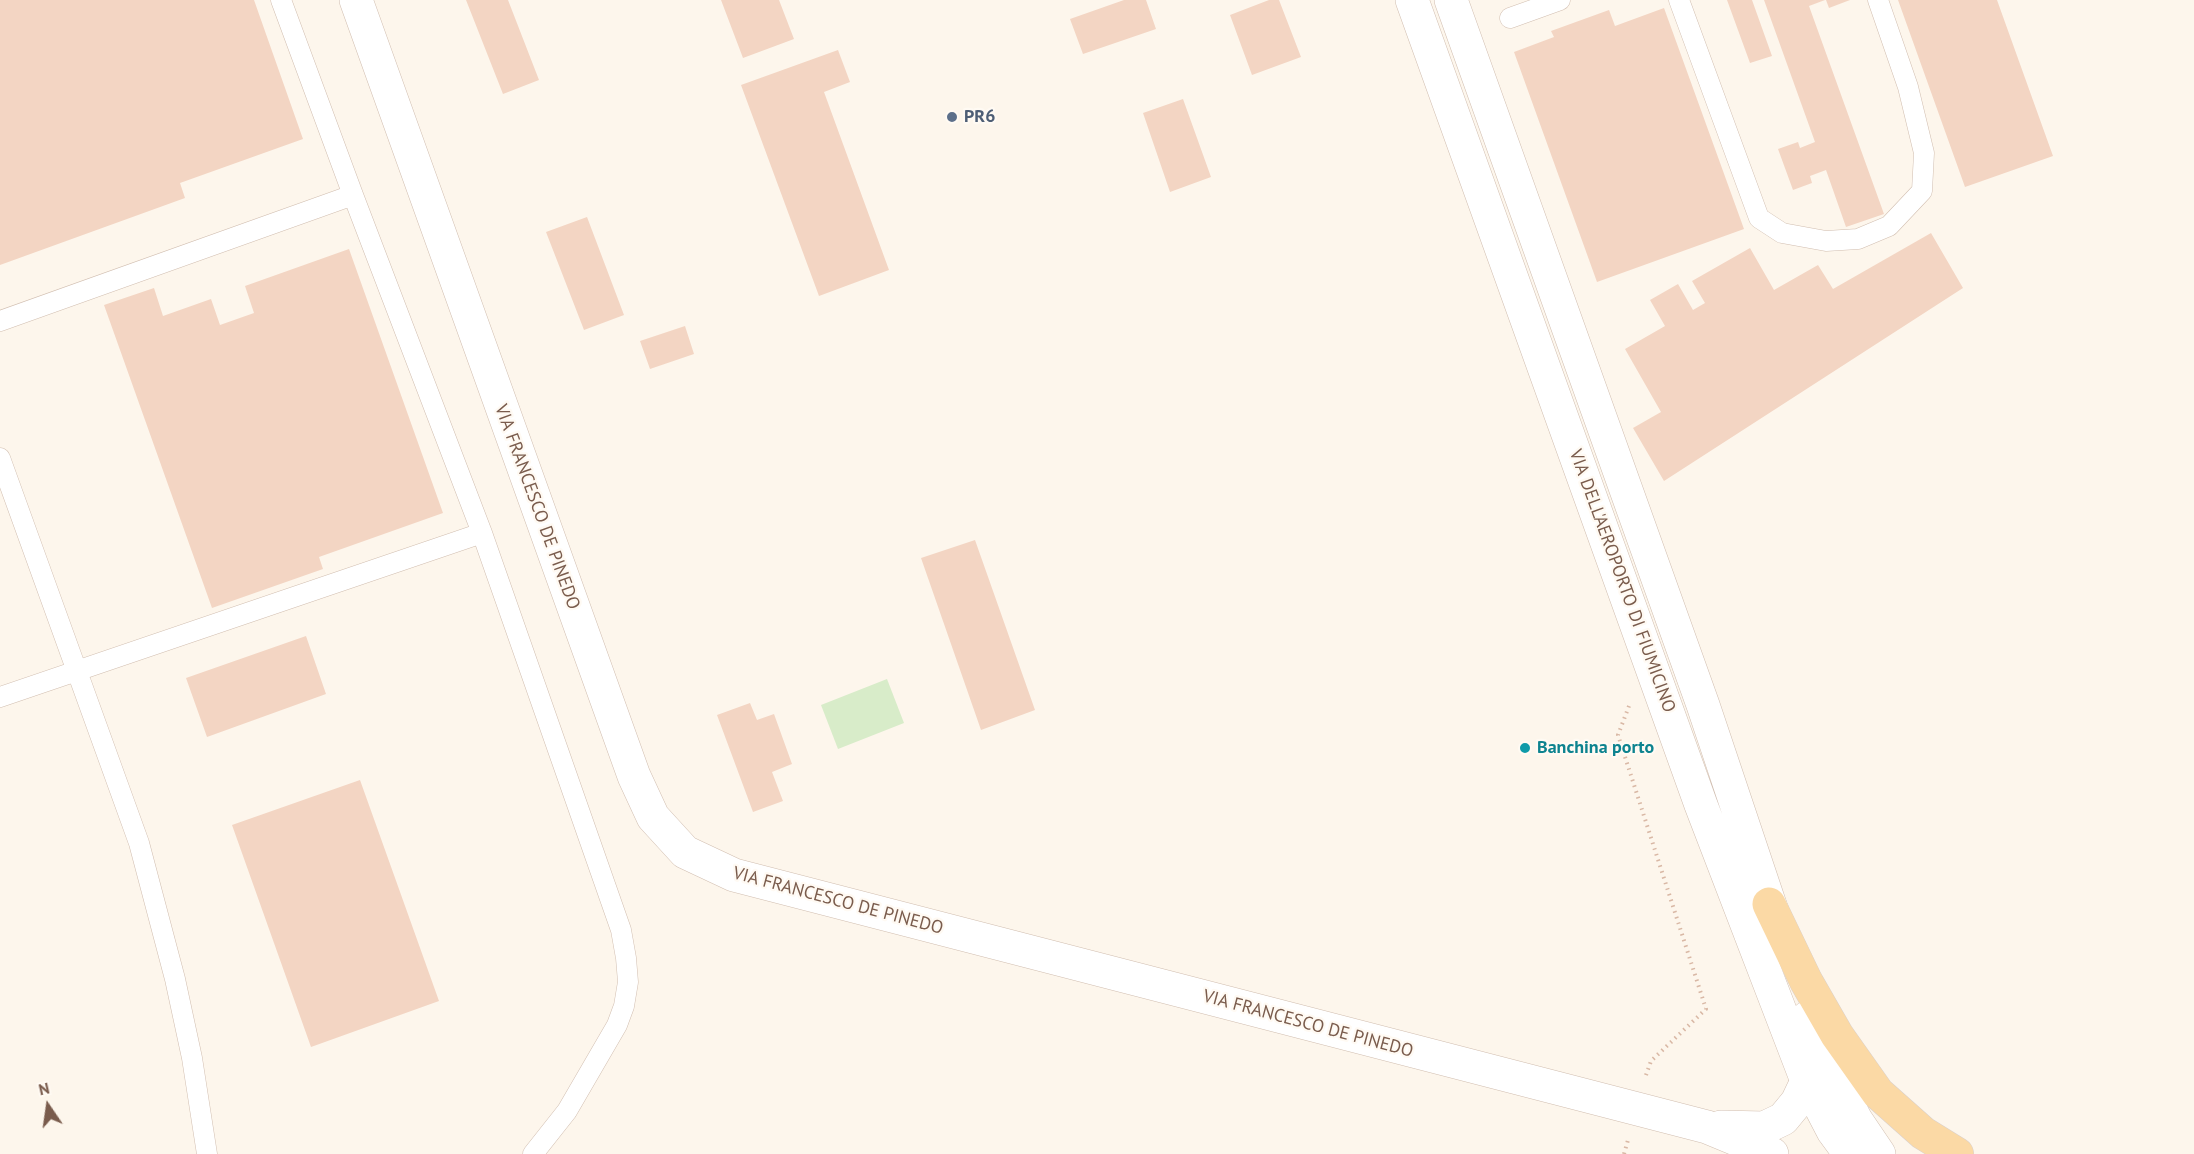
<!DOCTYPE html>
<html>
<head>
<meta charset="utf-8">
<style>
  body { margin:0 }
  #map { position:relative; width:2194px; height:1154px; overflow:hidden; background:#fdf6ec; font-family:"PT Sans",sans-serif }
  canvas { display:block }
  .north { position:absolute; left:18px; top:1076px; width:60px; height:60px; -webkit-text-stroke:4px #fffaf3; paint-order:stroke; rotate:347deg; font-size:16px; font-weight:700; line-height:24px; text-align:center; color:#7a5c4d }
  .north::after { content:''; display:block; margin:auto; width:21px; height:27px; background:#7a5c4d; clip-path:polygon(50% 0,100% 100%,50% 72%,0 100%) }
</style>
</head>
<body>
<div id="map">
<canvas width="2194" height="1154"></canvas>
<div class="north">N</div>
</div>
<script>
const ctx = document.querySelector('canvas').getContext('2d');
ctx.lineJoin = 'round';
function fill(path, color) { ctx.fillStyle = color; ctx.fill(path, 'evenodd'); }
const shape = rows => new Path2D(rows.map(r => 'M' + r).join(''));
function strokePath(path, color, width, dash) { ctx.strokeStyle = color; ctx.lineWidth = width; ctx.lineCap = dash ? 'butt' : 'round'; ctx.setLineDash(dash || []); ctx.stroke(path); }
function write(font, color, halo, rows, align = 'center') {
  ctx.font = font + ' "PT Sans",sans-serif'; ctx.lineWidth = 4.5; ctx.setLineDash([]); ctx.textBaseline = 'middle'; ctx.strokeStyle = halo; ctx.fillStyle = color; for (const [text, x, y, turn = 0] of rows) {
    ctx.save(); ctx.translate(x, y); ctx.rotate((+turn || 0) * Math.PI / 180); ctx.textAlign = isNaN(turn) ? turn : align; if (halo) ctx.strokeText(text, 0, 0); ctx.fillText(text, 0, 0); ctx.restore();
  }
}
fill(shape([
  [887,679,904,723,838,749,821,705]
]), '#d8ecc9');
fill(shape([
  [0,0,254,0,303,139,180,183,185,198,0,265],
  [466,0,508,0,539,80,503,94],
  [721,0,779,0,794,39,743,58],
  [1124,0,1146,0,1156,29,1083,54,1070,19],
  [1269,0,1279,0,1301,57,1252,75,1230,15],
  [1727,0,1752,0,1772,56,1750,63],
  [1764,0,1825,0,1809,6,1884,214,1846,227,1826,170,1810,176,1812,183,1793,190,1778,149,1798,142,1800,148,1815,142],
  [1826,0,1850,0,1829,8],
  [1898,0,1997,0,2053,156,1965,187],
  [1664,8,1744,229,1597,282,1514,52,1554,37,1551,31,1609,10,1615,26],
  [838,50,850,82,824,92,889,270,819,296,741,85],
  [1183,99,1211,177,1170,192,1143,113],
  [587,217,624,315,584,330,546,232],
  [1931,233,1963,288,1664,481,1633,428,1661,412,1625,349,1665,326,1650,300,1678,284,1693,310,1705,303,1692,281,1750,248,1774,290,1818,265,1833,289],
  [349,249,443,513,319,557,323,569,212,608,104,305,154,288,163,316,211,299,220,325,254,313,245,286],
  [685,326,694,354,650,369,640,341],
  [975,540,1035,710,981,730,921,558],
  [306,636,326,694,207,737,186,678],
  [750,703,757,720,774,714,792,764,772,772,783,801,753,812,717,715],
  [360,780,439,1001,311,1047,232,825]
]), '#f3d5c3');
const service = shape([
  [281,0,353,195,482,533,621,930,626,958,628,982,624,1006,617,1025,567,1111,533,1154],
  [1679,0,1759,218,1782,233,1826,241,1858,239,1889,226,1922,191,1924,153,1908,87,1878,0],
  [1510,18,1560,0],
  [0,321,353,195],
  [0,458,139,843,175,979,192,1058,207,1154],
  [0,697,482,533]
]);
const minor = shape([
  [356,0,634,776,653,817,685,852,734,875,1707,1127,1772,1154],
  [1721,1127,1764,1128,1783,1119,1797,1102,1807,1081]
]);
const tertiary = shape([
  [1412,0,1701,805,1807,1081,1833,1131,1850,1154],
  [1451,0,1703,705,1779,932],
  [1807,1018,1821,1054,1856,1120,1879,1154]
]);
const primary = shape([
  [1769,904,1806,981,1837,1035,1878,1093,1923,1133,1957,1154]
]);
strokePath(service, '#d1beb0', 21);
strokePath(minor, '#d1beb0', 34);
strokePath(tertiary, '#d1beb0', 34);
strokePath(primary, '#dad1cd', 34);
strokePath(shape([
  [1629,706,1618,735,1706,1009,1651,1061,1645,1078],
  [1624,1154,1628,1140]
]), '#d9b8a5', 4, [1.5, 4.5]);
strokePath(service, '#fff', 20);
strokePath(minor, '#fff', 33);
strokePath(tertiary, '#fff', 33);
strokePath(primary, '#fbd9a5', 33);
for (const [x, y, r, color] of [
  [952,117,6,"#5c6f8a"],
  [1525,748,6,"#0f9aa8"]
]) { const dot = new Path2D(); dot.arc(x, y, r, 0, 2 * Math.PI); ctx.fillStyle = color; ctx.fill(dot); strokePath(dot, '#fffaf3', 2); }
write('bold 18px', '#4e5e75', '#fffaf3', [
  ["PR6",964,117]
], 'left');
write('18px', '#7a5c4d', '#fffaf3', [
  ["VIA FRANCESCO DE PINEDO",537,507,70],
  ["VIA DELL'AEROPORTO DI FIUMICINO",1622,581,70],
  ["VIA FRANCESCO DE PINEDO",838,901,15],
  ["VIA FRANCESCO DE PINEDO",1308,1024,15]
]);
write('bold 18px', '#0d838f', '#fffaf3', [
  ["Banchina porto",1537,748]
], 'left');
</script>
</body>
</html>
